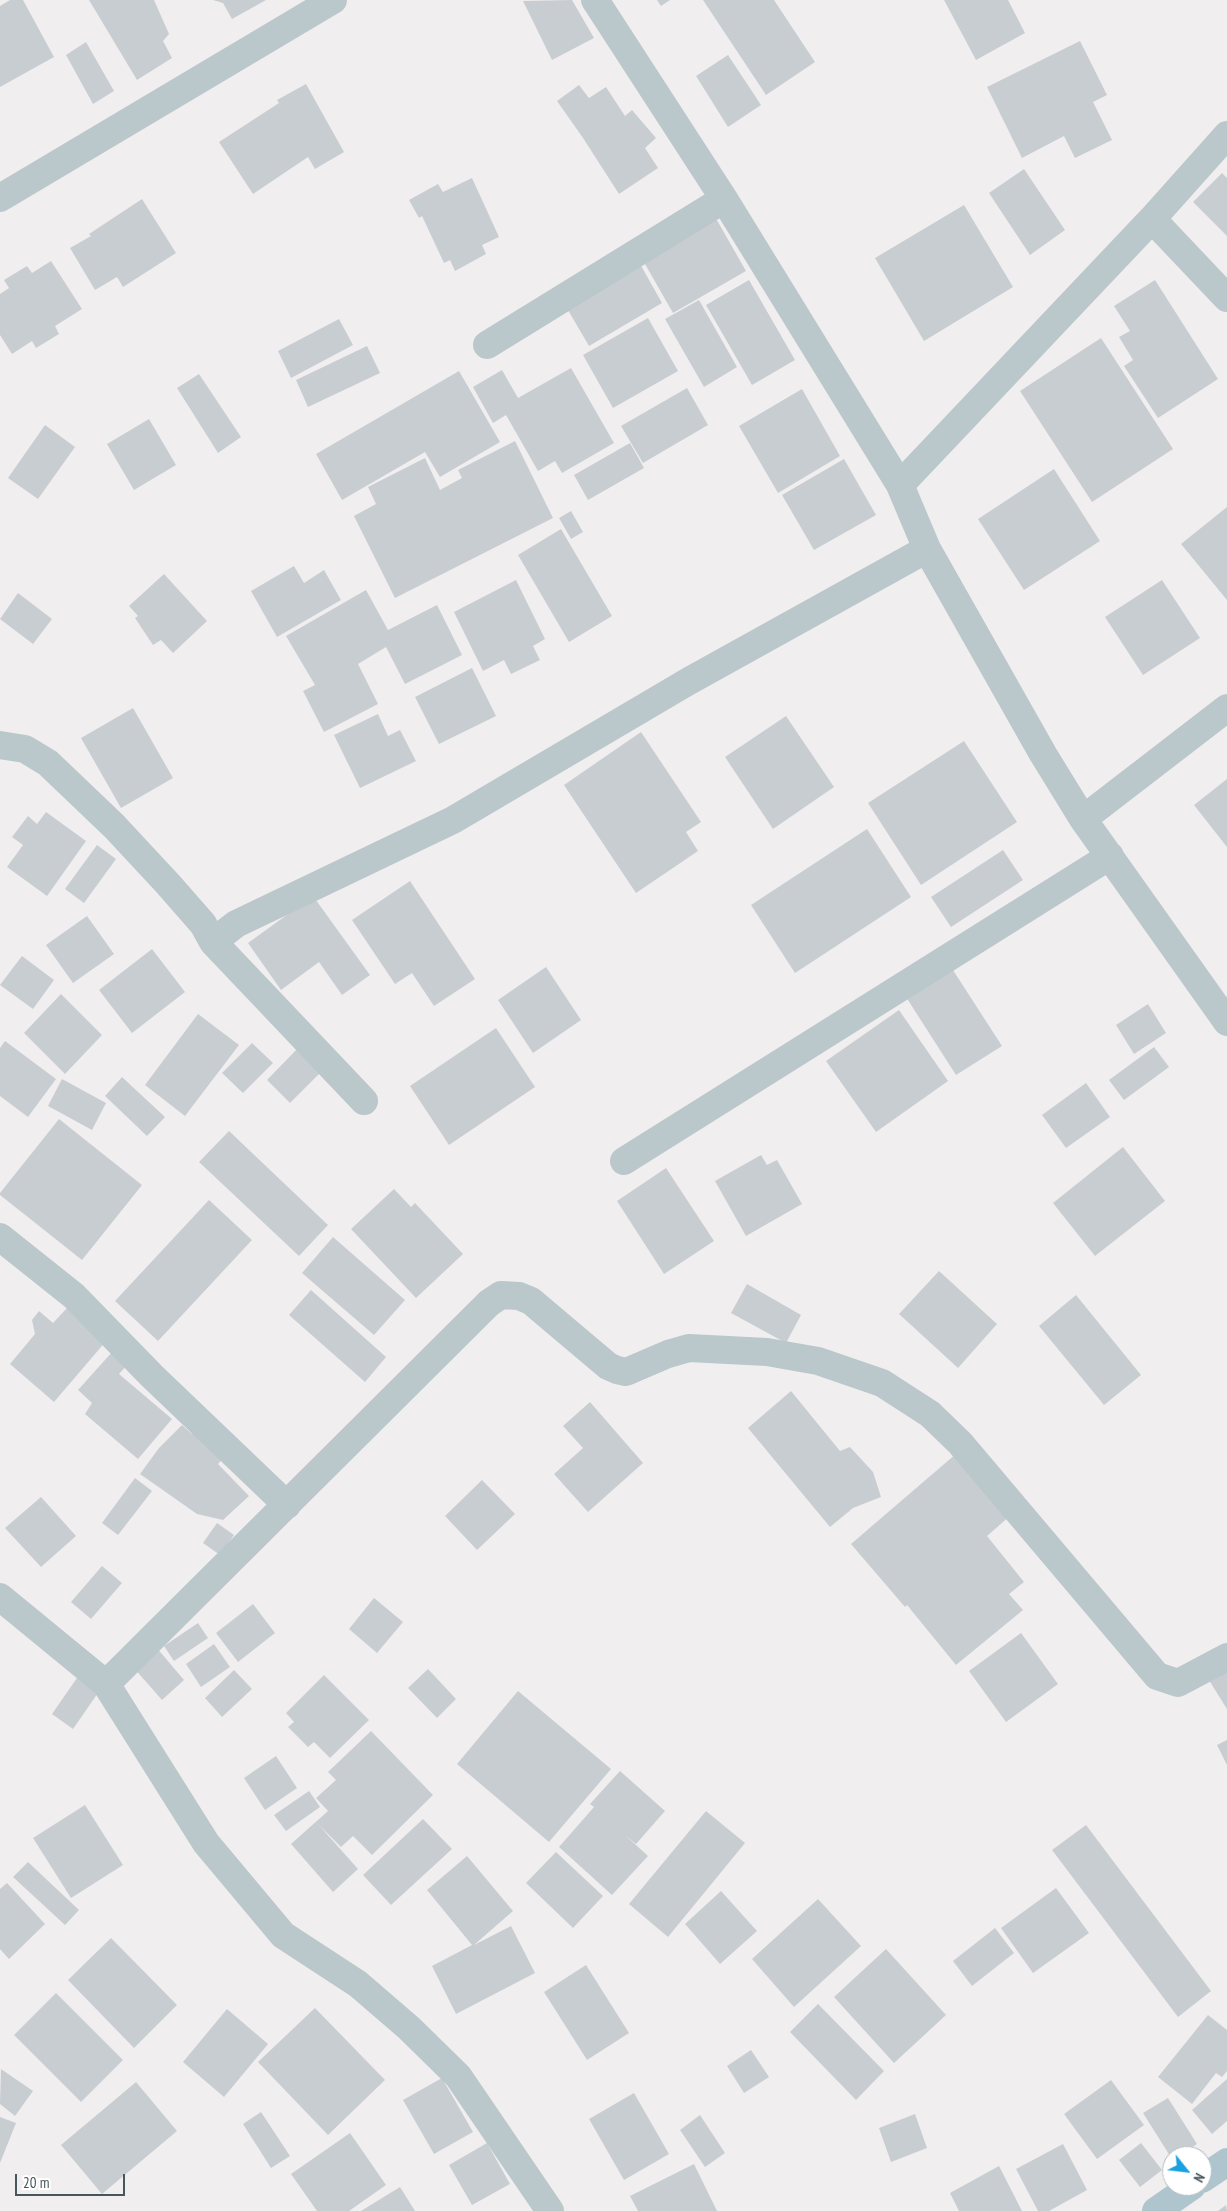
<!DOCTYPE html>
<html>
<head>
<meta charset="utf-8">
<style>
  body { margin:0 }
  #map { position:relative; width:1227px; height:2211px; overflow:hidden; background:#f1eeef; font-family:"PT Sans Narrow",sans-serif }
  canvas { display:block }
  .north { position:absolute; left:1162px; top:2146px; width:50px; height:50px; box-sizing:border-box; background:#fff; border:1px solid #b5bcbe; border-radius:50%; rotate:119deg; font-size:14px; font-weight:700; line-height:20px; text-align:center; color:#46575c }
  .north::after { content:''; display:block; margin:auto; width:18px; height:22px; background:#1aa1df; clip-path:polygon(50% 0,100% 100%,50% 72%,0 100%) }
  .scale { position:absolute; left:15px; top:2174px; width:110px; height:22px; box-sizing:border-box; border:2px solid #46575c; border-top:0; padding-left:6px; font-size:15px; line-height:18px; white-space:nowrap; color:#46575c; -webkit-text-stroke:4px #fff; paint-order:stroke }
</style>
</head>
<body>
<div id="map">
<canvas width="1227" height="2211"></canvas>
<div class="north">N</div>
<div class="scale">20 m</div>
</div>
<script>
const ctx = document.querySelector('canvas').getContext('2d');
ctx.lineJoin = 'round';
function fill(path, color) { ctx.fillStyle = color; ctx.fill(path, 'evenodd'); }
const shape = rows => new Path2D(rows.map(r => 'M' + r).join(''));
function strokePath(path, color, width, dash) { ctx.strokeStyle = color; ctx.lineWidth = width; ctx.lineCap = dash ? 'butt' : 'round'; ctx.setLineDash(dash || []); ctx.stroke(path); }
fill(shape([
  [10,0,23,0,54,57,0,87,0,6],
  [89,0,154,0,169,34,163,41,172,58,137,80],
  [213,0,266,0,232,19,223,3],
  [572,0,594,38,552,60,523,1],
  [657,0,670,0,661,6],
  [703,0,774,0,815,62,766,95],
  [944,0,1008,0,1025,33,976,60],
  [1080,41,1107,95,1093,102,1112,140,1075,158,1064,136,1022,158,987,87],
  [86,42,114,91,93,104,66,55],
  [728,55,761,105,728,127,696,76],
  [306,84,344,152,315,169,308,157,253,194,219,142,279,103,277,100],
  [579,85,589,98,606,87,625,116,632,110,656,138,645,148,658,168,619,194,583,138,557,101],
  [1024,169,1065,230,1030,255,989,193],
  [1222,173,1227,178,1227,236,1193,202],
  [472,178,499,237,482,245,486,254,455,271,450,260,444,263,422,216,419,218,409,200,438,184,443,192],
  [142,199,176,253,123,287,117,277,95,290,70,248,91,236,89,234],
  [964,205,1013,287,924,341,875,258],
  [714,215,746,271,673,313,641,257],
  [51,261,82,309,55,326,59,334,36,348,32,341,12,354,0,335,0,294,9,288,4,280,27,266,32,273],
  [639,262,662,303,589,346,565,305],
  [749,280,795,360,752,385,706,305],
  [1155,280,1218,379,1158,418,1124,366,1133,360,1119,337,1130,331,1114,306],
  [699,300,737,367,704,387,665,319],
  [648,318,678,371,613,408,583,355],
  [339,319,353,345,291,378,278,351],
  [1101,338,1173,449,1092,502,1020,391],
  [367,346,380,373,308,407,296,380],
  [571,368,614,443,562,473,555,461,538,471,506,415,493,423,473,387,502,370,518,398],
  [459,371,500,442,440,477,425,452,342,500,316,454],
  [199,374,241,437,218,453,177,388],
  [687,388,708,425,643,463,621,426],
  [802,389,840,456,778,493,739,426],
  [149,419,176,465,134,490,107,444],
  [45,425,75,447,38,499,8,478],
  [515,441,553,518,395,598,354,516,376,504,368,487,425,458,440,490,462,478,458,470],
  [630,443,644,468,588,500,574,475],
  [844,459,876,515,814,550,782,495],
  [1054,469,1100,541,1024,590,978,519],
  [1227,507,1227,600,1181,544],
  [571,511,583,532,571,539,559,518],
  [561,529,612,616,569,642,518,555],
  [294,566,304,583,324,570,341,600,277,637,251,591],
  [164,574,207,621,173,653,161,640,153,645,135,618,138,616,129,606],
  [516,580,545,639,533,646,540,660,511,674,504,660,483,671,454,612],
  [1162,580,1200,638,1143,675,1105,617],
  [366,590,388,630,437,605,462,655,405,684,386,647,358,664,378,704,324,732,303,691,315,685,286,636],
  [18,593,52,619,33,644,0,619],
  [472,668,496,716,439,744,415,697],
  [133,708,173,778,121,808,81,738],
  [378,714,388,736,400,730,416,761,360,788,334,735],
  [786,716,834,787,773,829,725,757],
  [641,732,701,822,686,832,698,851,636,893,564,785],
  [964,741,1017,822,921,885,868,803],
  [1227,779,1227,847,1194,805],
  [46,812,86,841,47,896,7,867,23,845,12,837,28,816,37,824],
  [867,829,911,897,795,973,751,905],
  [97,845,116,859,84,903,65,889],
  [1003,850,1023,880,951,927,931,897],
  [410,881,475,979,434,1006,412,973,395,984,352,920],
  [313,896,370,975,342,995,319,962,281,990,248,943],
  [87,916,114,954,73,983,46,945],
  [152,949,185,992,132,1033,99,990],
  [22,956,54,980,33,1009,0,985],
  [546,967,581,1020,533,1053,498,1000],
  [951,967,1002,1046,956,1075,906,997],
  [61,994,102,1035,65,1074,24,1033],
  [1148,1004,1166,1033,1134,1054,1116,1025],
  [899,1010,948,1081,876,1132,826,1061],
  [198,1014,239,1045,185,1116,145,1085],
  [496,1028,535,1087,449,1145,410,1086],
  [5,1041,56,1079,28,1117,0,1096,0,1048],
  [252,1043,273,1063,243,1093,222,1073],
  [301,1045,325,1068,290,1103,267,1080],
  [1154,1047,1169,1067,1124,1100,1109,1080],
  [122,1077,165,1117,147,1136,105,1096],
  [62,1079,106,1103,92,1130,48,1106],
  [1086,1083,1110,1117,1066,1148,1042,1115],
  [59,1119,142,1185,82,1260,0,1195,0,1193],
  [229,1131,328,1225,299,1256,199,1162],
  [1123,1147,1165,1201,1095,1256,1053,1203],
  [761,1155,767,1165,777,1160,802,1204,746,1236,715,1181],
  [666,1168,714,1241,664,1274,617,1201],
  [394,1189,411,1207,415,1203,463,1254,416,1298,351,1229],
  [209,1200,252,1240,158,1341,115,1301],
  [333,1237,405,1300,374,1335,302,1273],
  [939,1271,997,1324,958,1368,899,1314],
  [747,1284,801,1315,786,1343,731,1313],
  [311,1290,386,1357,365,1382,289,1315],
  [1076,1295,1141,1375,1104,1405,1039,1326],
  [68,1307,107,1340,54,1402,10,1364,35,1334,32,1320,39,1311,53,1323],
  [113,1351,128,1364,119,1374,172,1419,138,1459,85,1414,92,1403,78,1390],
  [791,1391,840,1451,850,1447,873,1472,881,1497,853,1508,830,1527,748,1428],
  [590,1402,643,1463,588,1512,554,1474,583,1448,563,1426],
  [182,1425,192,1434,200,1426,227,1454,218,1464,249,1496,223,1520,197,1514,140,1474,159,1448],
  [957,1453,1010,1516,987,1536,1024,1582,1009,1594,1023,1610,956,1665,907,1605,905,1607,851,1544],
  [135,1478,152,1491,118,1535,102,1523],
  [482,1480,515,1514,477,1550,445,1516],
  [41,1497,76,1536,41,1567,5,1528],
  [217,1523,234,1535,220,1555,203,1543],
  [102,1566,122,1583,91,1619,71,1602],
  [374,1598,403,1622,377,1653,349,1629],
  [253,1604,275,1633,238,1662,216,1633],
  [198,1623,208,1638,174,1661,164,1646],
  [1021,1633,1058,1684,1006,1722,969,1671],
  [214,1644,230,1667,201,1687,186,1664],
  [156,1647,184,1680,162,1700,133,1667],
  [1227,1665,1227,1709,1207,1677],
  [428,1669,456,1699,437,1718,408,1688],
  [234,1670,252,1689,222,1717,205,1698],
  [79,1675,100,1690,73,1729,52,1714],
  [324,1675,369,1720,330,1758,314,1742,308,1747,288,1727,294,1722,286,1713],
  [518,1691,611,1769,549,1842,457,1764],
  [371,1731,433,1795,372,1855,353,1836,341,1847,318,1824,358,1869,333,1892,291,1844,328,1811,316,1798,336,1780,328,1772],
  [1227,1740,1227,1765,1217,1745],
  [276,1756,297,1788,265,1810,244,1778],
  [620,1771,665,1811,636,1844,625,1835,648,1856,612,1895,559,1847,594,1807,590,1804],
  [309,1791,320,1807,286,1831,274,1815],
  [85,1805,123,1865,71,1898,33,1838],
  [706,1811,745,1843,668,1937,629,1904],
  [423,1819,452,1849,391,1905,363,1875],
  [1086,1825,1211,1991,1178,2017,1052,1850],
  [556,1852,603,1896,573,1928,526,1883],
  [467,1856,513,1911,474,1945,511,1926,535,1973,456,2014,432,1966,472,1945,427,1890],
  [28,1862,79,1910,65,1925,13,1877],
  [7,1883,45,1924,9,1959,0,1949,0,1889],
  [1056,1888,1089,1933,1033,1973,1001,1928],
  [721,1891,757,1931,720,1964,685,1924],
  [818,1899,861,1946,794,2007,752,1959],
  [995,1928,1014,1953,972,1986,953,1961],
  [111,1938,177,2005,134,2048,68,1980],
  [886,1949,946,2015,894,2063,834,1997],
  [586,1965,629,2033,587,2060,544,1992],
  [56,1993,123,2060,81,2102,14,2035],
  [818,2004,884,2071,856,2100,790,2032],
  [315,2008,385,2080,328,2135,258,2062],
  [227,2009,268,2044,224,2097,183,2062],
  [1208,2015,1227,2030,1227,2071,1222,2077,1216,2073,1192,2104,1158,2077],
  [751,2050,769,2077,744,2093,727,2066],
  [1,2069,33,2091,15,2116,0,2104],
  [442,2078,473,2132,434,2154,403,2100],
  [1227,2079,1227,2121,1212,2134,1192,2110],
  [1111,2080,1144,2125,1097,2159,1064,2114],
  [136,2082,177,2131,102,2194,61,2145],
  [634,2093,669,2154,624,2180,589,2119],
  [1168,2098,1197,2144,1178,2156,1172,2156,1172,2159,1143,2113],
  [261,2112,290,2156,271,2168,243,2124],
  [915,2114,927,2148,891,2162,879,2128],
  [700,2115,725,2153,705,2167,680,2130],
  [0,2117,16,2123,0,2163],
  [350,2133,386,2185,349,2211,317,2211,291,2174],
  [487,2143,510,2184,472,2205,449,2165],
  [1141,2143,1162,2170,1140,2187,1119,2160],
  [1063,2144,1087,2190,1049,2211,1038,2211,1016,2169],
  [694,2164,717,2211,638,2211,630,2196],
  [999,2166,1022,2211,959,2211,950,2193],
  [400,2187,415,2211,361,2211],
  [1226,2205,1227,2211,1218,2211]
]), '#c8cdd1');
strokePath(shape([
  [595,0,724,199,900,485,927,549,1043,754,1083,819,1227,1022],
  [0,198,333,0],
  [1152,219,1227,298],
  [487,345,724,199],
  [900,485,1152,219,1227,135],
  [0,745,25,749,48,763,114,826,168,884,203,924,213,942,236,924,453,820,689,681,927,549],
  [1083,819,1227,708],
  [213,942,364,1101],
  [624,1161,1110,856],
  [0,1237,74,1296,152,1376,287,1505],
  [0,1597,106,1684,206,1843,283,1935,358,1984,409,2028,458,2076,550,2211],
  [106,1684,489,1303,501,1295,519,1296,531,1301,608,1366,617,1370,626,1372,668,1354,689,1348,767,1352,818,1361,882,1383,930,1414,960,1443,1157,1676,1178,1683,1227,1657]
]), '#bac7cb', 28);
strokePath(shape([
  [1202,2179,1227,2162],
  [1156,2211,1192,2186]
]), '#aec5cd', 28);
</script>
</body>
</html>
